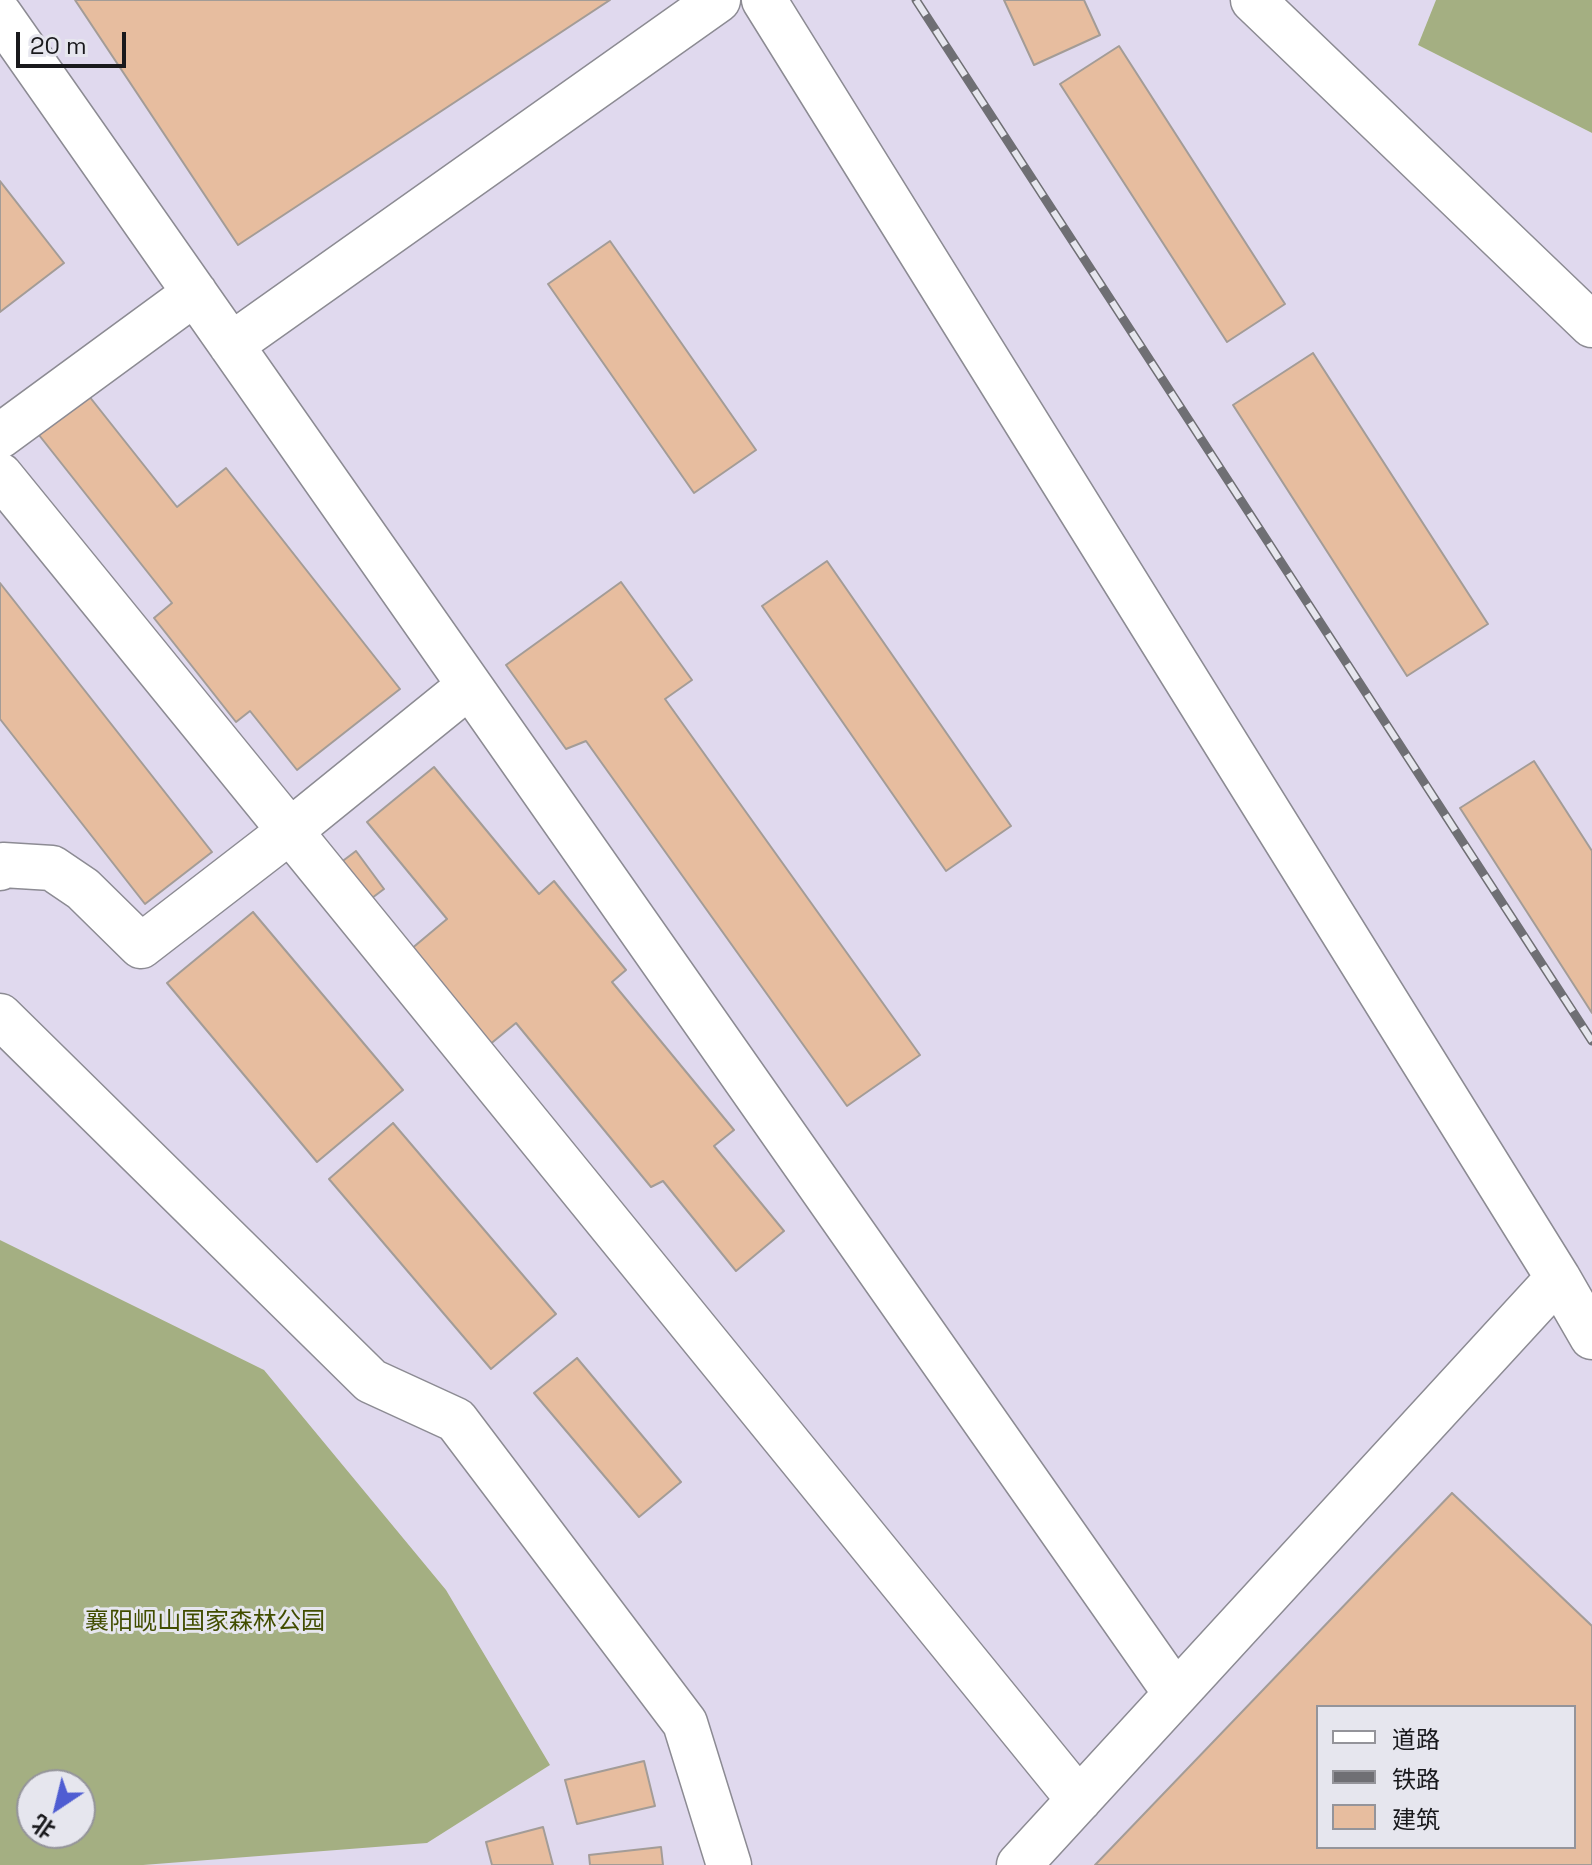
<!DOCTYPE html>
<html>
<head>
<meta charset="utf-8">
<style>
  body { margin:0 }
  #map { position:relative; width:1592px; height:1865px; overflow:hidden; background:#e6e6ee; font-family:"Space Grotesk","Noto Sans SC",sans-serif }
  canvas { display:block }
  .legend { position:absolute; left:1316px; top:1705px; width:260px; height:144px; box-sizing:border-box; background:#e6e6ee; border:2px solid #94949a; margin:0; padding:10px 14px; list-style:none; font-size:24px; color:#19191c }
  .legend li { display:flex; align-items:center; gap:16px; height:40px }
  .legend b { width:40px; border:2px solid #94949a }
  .north { position:absolute; left:16px; top:1769px; width:80px; height:80px; box-sizing:border-box; background:#e6e6ee; border:2px solid #94949a; border-radius:50%; rotate:215deg; font-size:22px; font-weight:700; line-height:32px; text-align:center; color:#19191c }
  .north::after { content:''; display:block; margin:auto; width:28px; height:36px; background:#4f5dd2; clip-path:polygon(50% 0,100% 100%,50% 72%,0 100%) }
  .scale { position:absolute; left:16px; top:32px; width:110px; height:36px; box-sizing:border-box; border:4px solid #19191c; border-top:0; padding-left:10px; font-size:24px; line-height:28px; white-space:nowrap; color:#19191c; -webkit-text-stroke:6px #e6e6ee; paint-order:stroke }
</style>
</head>
<body>
<div id="map">
<canvas width="1592" height="1865"></canvas>
<ul class="legend">
<li><b style="height:10px;background:#fff"></b>道路</li>
<li><b style="height:10px;background:#6f6f74"></b>铁路</li>
<li><b style="height:22px;background:#e7bd9f"></b>建筑</li>
</ul>
<div class="north">北</div>
<div class="scale">20 m</div>
</div>
<script>
const ctx = document.querySelector('canvas').getContext('2d');
ctx.lineJoin = 'round';
function fill(path, color) { ctx.fillStyle = color; ctx.fill(path, 'evenodd'); }
const shape = rows => new Path2D(rows.map(r => 'M' + r).join(''));
function strokePath(path, color, width, dash) { ctx.strokeStyle = color; ctx.lineWidth = width; ctx.lineCap = dash ? 'butt' : 'round'; ctx.setLineDash(dash || []); ctx.stroke(path); }
function write(font, color, halo, rows, align = 'center') {
  ctx.font = font + ' "Space Grotesk","Noto Sans SC",sans-serif'; ctx.lineWidth = 6; ctx.setLineDash([]); ctx.textBaseline = 'middle'; ctx.strokeStyle = halo; ctx.fillStyle = color; for (const [text, x, y, turn = 0] of rows) {
    ctx.save(); ctx.translate(x, y); ctx.rotate((+turn || 0) * Math.PI / 180); ctx.textAlign = isNaN(turn) ? turn : align; if (halo) ctx.strokeText(text, 0, 0); ctx.fillText(text, 0, 0); ctx.restore();
  }
}
fill(shape([
  [0,0,1436,0,1418,45,1592,133,1592,1865,143,1865,264,1371,0,1240],
  [1318,1707,1574,1707,1574,1847,1318,1847]
]), '#e0d9ee');
fill(shape([
  [1436,0,1592,0,1592,133,1418,45],
  [0,1240,264,1370,446,1590,550,1765,427,1843,143,1865,0,1865],
  [32,1785,80,1785,80,1833,32,1833]
]), '#a4af82');
const building = shape([
  [75,0,610,0,238,245,75,0],
  [1004,0,1084,0,1100,35,1034,65,1004,0],
  [1119,46,1285,304,1227,342,1060,84,1119,46],
  [0,181,64,263,0,312,0,181],
  [610,241,756,450,694,493,548,284,610,241],
  [1313,353,1488,624,1407,676,1233,405,1313,353],
  [85,391,177,507,226,468,400,689,297,770,250,711,236,722,154,618,172,603,35,430,85,391],
  [827,561,1011,826,946,871,762,606,827,561],
  [621,582,692,680,665,699,920,1055,847,1106,586,741,566,749,506,665,621,582],
  [0,583,212,852,145,904,0,719,0,583],
  [1534,761,1592,851,1592,1013,1460,808,1534,761],
  [434,767,539,894,554,881,626,970,612,982,734,1130,714,1146,784,1231,736,1271,663,1181,651,1187,516,1023,483,1050,404,955,447,919,367,822,434,767],
  [356,851,384,889,360,907,332,869,356,851],
  [253,912,403,1090,317,1162,167,983,253,912],
  [393,1123,556,1314,491,1369,329,1179,393,1123],
  [577,1358,681,1482,639,1517,534,1393,577,1358],
  [1452,1493,1592,1626,1592,1865,1095,1865,1452,1493],
  [1318,1707,1574,1707,1574,1847,1318,1847,1318,1707],
  [644,1761,655,1806,577,1824,565,1780,644,1761],
  [543,1827,553,1865,492,1865,486,1842,543,1827],
  [661,1847,663,1865,590,1865,589,1855,661,1847]
]);
fill(building, '#e7bd9f');
strokePath(building, '#a39c97', 2);
const minor = shape([
  [764,0,1558,1278,1019,1865],
  [1253,0,1592,325],
  [0,15,1176,1694],
  [231,345,718,0],
  [0,436,195,293],
  [0,475,1079,1800],
  [0,868,3,865,52,868,83,889,141,946,290,831,469,686],
  [0,1016,371,1381,456,1420,685,1723,729,1865],
  [1558,1278,1592,1337]
]);
strokePath(minor, '#8c8b93', 47);
strokePath(minor, '#fff', 44);
const rail = shape([
  [916,0,1592,1041]
]);
strokePath(rail, '#6f6f74', 9);
strokePath(rail, '#e6e6ee', 6, [18]);
write('24px', '#414d00', '#e6e6ee', [
  ["襄阳岘山国家森林公园",205,1622]
]);
</script>
</body>
</html>
